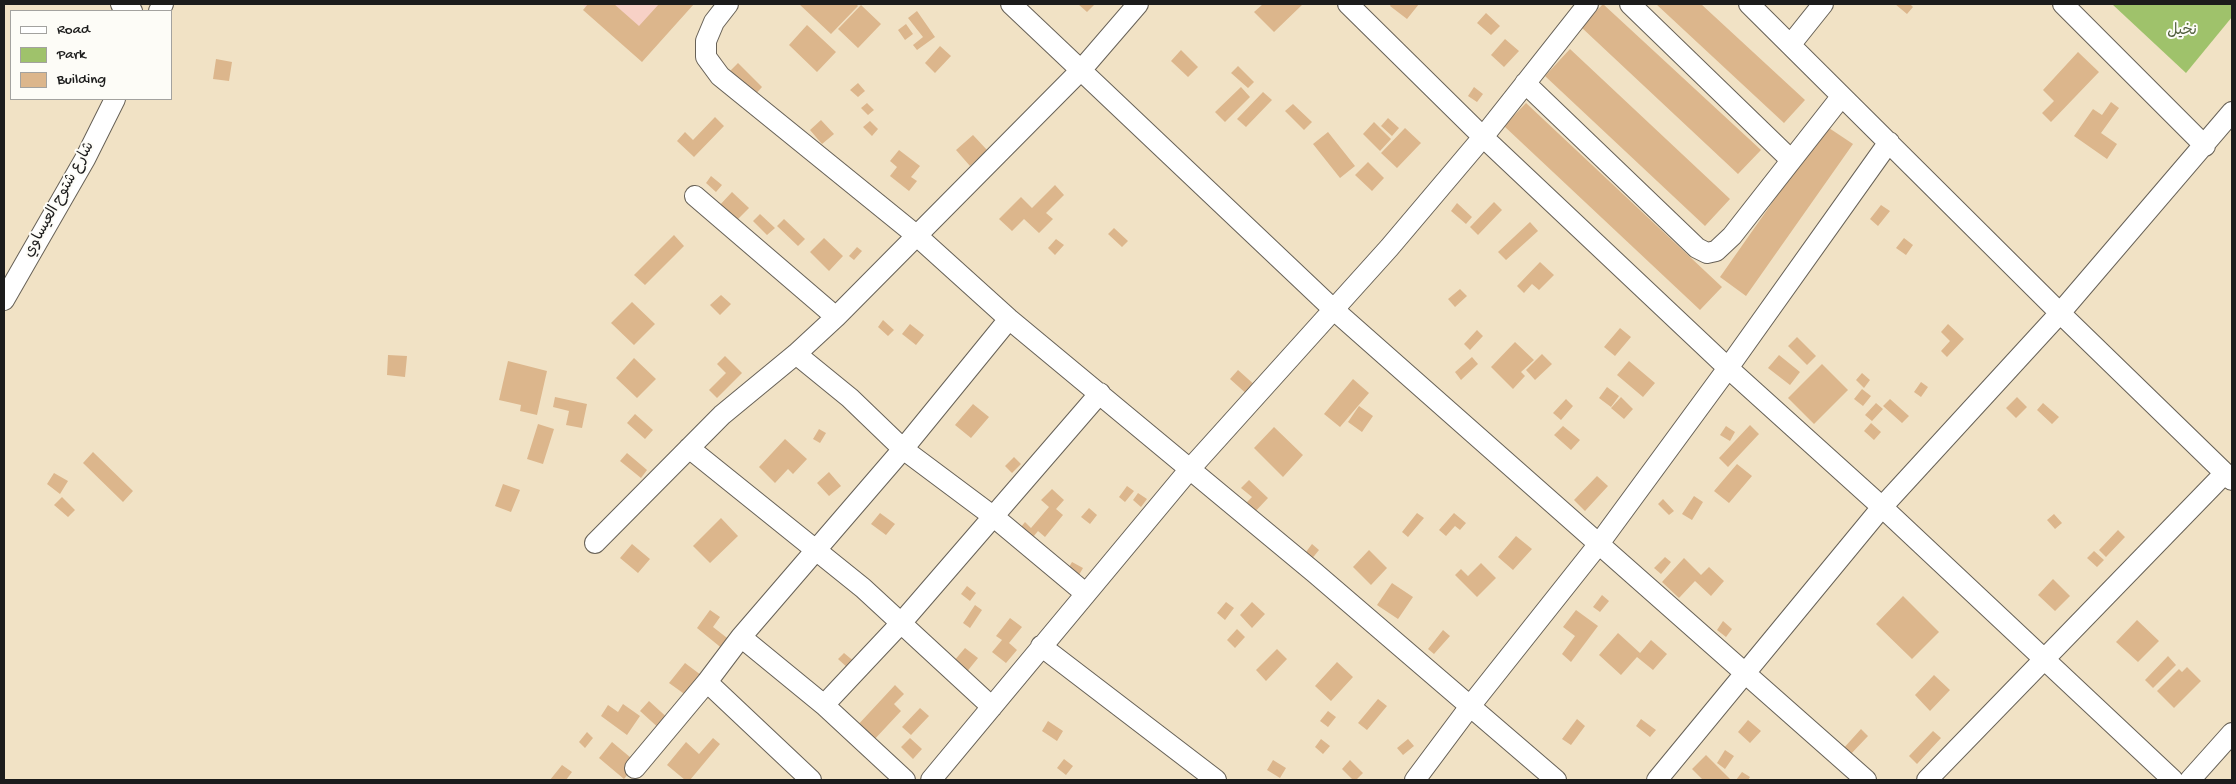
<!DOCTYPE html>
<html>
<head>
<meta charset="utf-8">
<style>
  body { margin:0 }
  #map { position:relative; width:2236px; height:784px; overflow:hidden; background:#f1e2c5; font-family:"Gochi Hand",sans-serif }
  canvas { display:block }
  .frame { position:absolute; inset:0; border:5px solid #1c1c1c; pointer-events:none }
  .legend { position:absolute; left:10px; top:10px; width:162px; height:90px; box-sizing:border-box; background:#fdfcf7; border:1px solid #a3a29f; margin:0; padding:6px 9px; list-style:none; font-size:15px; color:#1c1c1c }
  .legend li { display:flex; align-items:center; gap:10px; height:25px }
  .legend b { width:25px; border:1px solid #a3a29f }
</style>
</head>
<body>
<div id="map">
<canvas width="2236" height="784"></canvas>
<div class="frame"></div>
<ul class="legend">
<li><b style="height:6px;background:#fff"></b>Road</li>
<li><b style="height:14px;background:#9fc26b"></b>Park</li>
<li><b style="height:14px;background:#dcb68c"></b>Building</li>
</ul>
</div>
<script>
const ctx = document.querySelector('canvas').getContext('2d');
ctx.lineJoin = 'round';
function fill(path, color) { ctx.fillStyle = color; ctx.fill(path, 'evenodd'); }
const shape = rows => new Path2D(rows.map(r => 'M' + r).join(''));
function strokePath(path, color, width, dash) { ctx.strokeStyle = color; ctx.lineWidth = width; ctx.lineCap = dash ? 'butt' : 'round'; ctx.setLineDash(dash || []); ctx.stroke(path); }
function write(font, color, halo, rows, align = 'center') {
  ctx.font = font + ' "Gochi Hand","Playpen Sans Arabic",sans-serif'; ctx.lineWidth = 4; ctx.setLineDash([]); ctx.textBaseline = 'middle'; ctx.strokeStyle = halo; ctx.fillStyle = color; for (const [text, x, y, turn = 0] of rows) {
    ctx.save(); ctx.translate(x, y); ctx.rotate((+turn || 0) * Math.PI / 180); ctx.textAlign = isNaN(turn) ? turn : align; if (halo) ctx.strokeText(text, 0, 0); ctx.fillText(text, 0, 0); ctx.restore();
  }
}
fill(shape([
  [582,4,676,4,637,51]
]), '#f7d1c6');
fill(shape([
  [2112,4,2232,4,2232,17,2186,73]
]), '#9fc26b');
fill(shape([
  [588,4,614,4,639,26,659,4,694,4,642,62,583,10],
  [799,4,856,4,858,6,831,34],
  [1078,4,1095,4,1087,12],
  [1263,4,1303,4,1274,32,1254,12],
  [1391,4,1419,4,1407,19,1390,6],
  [1603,4,1761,150,1738,174,1581,27],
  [1656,4,1701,4,1805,100,1784,123],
  [1895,4,1910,4,1913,7,1907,14],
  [861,5,881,24,858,48,838,29],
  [917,11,935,37,917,50,913,45,923,37,908,18],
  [1486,13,1500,26,1491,35,1477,23],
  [906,24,913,34,905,40,898,30],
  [807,25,836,52,817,72,789,45],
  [1505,39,1519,51,1504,67,1491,55],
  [940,46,951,56,935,73,925,63],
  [1570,49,1730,199,1705,226,1545,76],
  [1181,50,1198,67,1188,77,1171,61],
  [2078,52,2099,72,2051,122,2042,113,2054,101,2043,90],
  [216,59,232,62,229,81,213,79],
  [738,63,762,87,753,97,728,73],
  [1238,66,1254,82,1248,88,1231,73],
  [858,83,865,91,858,97,850,90],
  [1241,87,1250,97,1225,122,1215,112],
  [1474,87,1483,94,1477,102,1468,96],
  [1263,92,1272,100,1246,127,1237,119],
  [2111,102,2119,108,2101,133,2117,144,2107,159,2074,136,2093,109,2102,115],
  [867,103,874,110,868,115,861,108],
  [1526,103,1722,287,1700,310,1504,126],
  [1293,104,1312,122,1304,130,1285,111],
  [715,117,724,126,694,157,677,141,685,132,693,140],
  [1388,118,1399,128,1392,136,1381,126],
  [821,120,834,134,822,144,810,130],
  [870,121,878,129,872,136,863,127],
  [1374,122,1391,139,1380,151,1363,134],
  [1826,126,1853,144,1746,296,1720,277],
  [1405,128,1421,143,1397,168,1381,153],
  [1328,132,1355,166,1340,178,1313,144],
  [973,135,987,150,970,166,956,150],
  [899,150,920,166,911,177,917,181,909,191,890,176,897,167,890,161],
  [1368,162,1384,178,1372,191,1355,175],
  [711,176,722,185,716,192,706,183],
  [1055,185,1064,195,1046,213,1053,219,1039,233,1024,219,1012,231,999,219,1021,197,1032,208],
  [732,192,749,208,735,222,718,207],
  [1494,202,1502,210,1478,235,1470,227],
  [1457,203,1472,217,1466,224,1451,211],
  [1881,205,1890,211,1878,226,1870,219],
  [760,214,775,228,767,235,753,221],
  [784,219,805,239,798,246,777,226],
  [1530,222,1538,231,1506,260,1498,252],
  [1114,228,1128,241,1122,247,1108,234],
  [674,235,684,246,645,285,634,275],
  [824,238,843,256,829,271,810,252],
  [1904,238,1913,245,1906,255,1896,248],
  [1056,239,1064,245,1055,255,1048,248],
  [857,247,862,251,854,260,849,256],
  [1540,262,1554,275,1539,290,1532,284,1524,293,1517,286],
  [1460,289,1467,296,1455,307,1448,299],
  [721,295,731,304,720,315,710,305],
  [632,302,655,324,634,345,611,323],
  [883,320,894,330,888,336,878,327],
  [910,324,924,335,916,345,902,334],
  [1948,324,1964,339,1947,357,1941,351,1950,341,1941,332],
  [1620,328,1631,337,1615,356,1604,347],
  [1477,330,1483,336,1470,350,1464,344],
  [1797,337,1816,356,1807,365,1788,346],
  [1515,342,1534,360,1521,372,1525,376,1513,389,1491,367],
  [1542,354,1552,364,1535,380,1526,370],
  [388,355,407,356,405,377,387,375],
  [1779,355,1800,372,1790,385,1768,368],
  [725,356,742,373,717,398,709,390,726,373,717,364],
  [1472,357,1478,364,1461,380,1455,372],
  [634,358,656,379,637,398,616,378],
  [508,361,547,371,537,415,520,411,521,405,499,400],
  [1629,361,1655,383,1643,397,1617,375],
  [1822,364,1848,390,1814,424,1788,398],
  [1238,370,1257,387,1249,396,1230,379],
  [1862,373,1870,380,1864,388,1856,380],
  [1353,379,1369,393,1340,427,1324,414],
  [1921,382,1928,387,1921,397,1914,392],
  [1607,387,1619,396,1611,407,1599,398],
  [1862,389,1871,396,1863,406,1854,399],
  [555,397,587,404,582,428,566,425,569,411,553,407],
  [1621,397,1633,409,1624,419,1611,408],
  [2017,397,2027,407,2016,418,2006,408],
  [1566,399,1573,406,1561,420,1553,413],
  [1890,399,1909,416,1902,423,1883,406],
  [1876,403,1883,409,1872,421,1865,415],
  [2043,403,2059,417,2052,424,2037,410],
  [973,404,989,417,971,438,955,425],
  [1359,406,1373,416,1362,432,1348,422],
  [635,414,653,430,645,439,627,423],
  [1871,423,1881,432,1874,440,1864,431],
  [538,424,554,429,543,464,527,459],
  [1750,425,1759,434,1728,467,1719,458],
  [1563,426,1580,440,1571,450,1554,435],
  [1726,426,1735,432,1730,441,1720,435],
  [1274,427,1303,455,1283,477,1254,448],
  [819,429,826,433,820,443,813,439],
  [785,439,807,459,793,474,788,469,775,483,759,467],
  [93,452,133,491,123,502,83,463],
  [627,453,647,470,641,478,620,461],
  [1014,457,1021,464,1012,473,1005,466],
  [1737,464,1752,476,1729,503,1714,491],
  [829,472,841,486,829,496,817,483],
  [54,473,68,481,60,494,47,484],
  [1597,476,1608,486,1585,511,1574,500],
  [1249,480,1268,498,1251,516,1241,508,1252,497,1241,488],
  [503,484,520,490,511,512,495,506],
  [1127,486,1134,491,1125,502,1119,497],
  [1052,489,1064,500,1056,509,1063,515,1045,537,1038,531,1029,542,1017,532,1025,522,1031,528,1049,507,1041,500],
  [1138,493,1147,499,1141,507,1133,500],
  [1694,496,1703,502,1692,520,1682,514],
  [62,497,75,510,68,517,54,505],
  [1663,499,1674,511,1669,515,1658,504],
  [1089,508,1097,515,1090,524,1081,517],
  [880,513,895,524,886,535,871,524],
  [1417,513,1424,518,1408,537,1402,532],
  [1454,513,1466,523,1460,530,1455,526,1446,536,1439,530],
  [2054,514,2062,523,2055,529,2047,520],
  [721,518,738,536,710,563,693,546],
  [2118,530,2125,537,2106,557,2099,550],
  [1516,536,1532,549,1513,570,1498,557],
  [632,544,650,559,638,573,620,558],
  [1312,544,1319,550,1306,566,1300,560],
  [1369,550,1387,568,1371,585,1353,567],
  [2094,551,2104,560,2097,567,2087,558],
  [1665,557,1671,562,1661,574,1654,568],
  [1684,558,1701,575,1709,567,1724,581,1711,596,1695,581,1679,598,1662,582],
  [1072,562,1083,568,1076,580,1065,574],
  [1481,563,1496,578,1477,597,1455,575,1461,569,1468,576],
  [2053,579,2070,596,2055,611,2038,595],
  [1392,583,1413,597,1398,619,1377,605],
  [967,586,976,593,970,601,961,594],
  [1602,595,1609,601,1600,612,1593,607],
  [1903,596,1939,632,1912,659,1876,624],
  [1226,602,1234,608,1225,620,1217,613],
  [1252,602,1265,614,1252,628,1240,615],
  [975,605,982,610,970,628,963,623],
  [710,610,720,617,713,627,731,641,724,650,697,628],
  [1576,610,1598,626,1571,662,1562,654,1575,636,1563,627],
  [1010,618,1022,627,1009,643,1017,650,1006,663,992,652,1002,640,996,636],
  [2137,620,2159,641,2138,662,2116,642],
  [1723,621,1732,629,1726,637,1717,630],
  [1237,629,1245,637,1235,648,1227,640],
  [1443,630,1450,636,1434,654,1428,649],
  [1618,633,1640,653,1651,640,1667,654,1653,670,1637,657,1621,675,1599,655],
  [965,648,978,658,961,679,948,668],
  [1277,649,1287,659,1266,681,1256,670],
  [844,653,856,663,850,670,838,659],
  [2168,656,2176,665,2153,688,2145,680],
  [1337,662,1353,677,1331,701,1315,686],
  [685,663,705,678,690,698,669,683],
  [2187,667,2201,681,2174,708,2157,691,2179,669,2182,672],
  [1934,675,1950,690,1930,711,1915,695],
  [895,685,904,694,894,704,901,711,872,742,856,727],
  [1378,699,1387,706,1367,730,1358,723],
  [649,701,671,721,662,731,640,711],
  [623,704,640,716,627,735,601,716,608,705,618,712],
  [920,708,929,716,911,735,902,727],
  [1328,711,1336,717,1328,727,1320,721],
  [1577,719,1585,726,1571,745,1562,739],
  [1641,719,1656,730,1650,737,1636,726],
  [1748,720,1761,731,1750,743,1738,732],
  [1048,721,1063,731,1057,741,1042,731],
  [1861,729,1868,736,1849,756,1842,750],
  [1933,731,1941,738,1917,764,1909,756],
  [587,732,593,738,585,748,579,742],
  [713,738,720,744,690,780,685,780,667,765,686,742,699,754],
  [910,738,922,749,913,759,901,747],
  [1321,739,1330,746,1323,754,1315,747],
  [1408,739,1414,746,1403,755,1397,748],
  [612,742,637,763,624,779,599,758],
  [1725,750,1734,756,1725,769,1717,763],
  [1706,755,1731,780,1703,780,1692,769],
  [1064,759,1073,766,1066,775,1057,768],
  [1273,760,1286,768,1280,778,1267,770],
  [1350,760,1363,773,1356,780,1353,780,1342,769],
  [562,765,572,772,566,780,550,780],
  [1742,772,1750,777,1748,780,1736,780]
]), '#dcb68c');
const minor = shape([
  [121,4,132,11],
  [728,4,714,22,706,41,706,57,720,76,916,235,1009,319,1315,573,1556,780],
  [1011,4,1333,309,1866,780],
  [1348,4,1483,137,1728,368,1882,507,2173,780],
  [1630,4,1790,159],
  [1749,4,2060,313,2232,480],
  [2063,4,2205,146],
  [159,11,163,4],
  [1791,44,1823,4],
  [1525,83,1697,248,1707,253,1716,251,1732,236,1841,97],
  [695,196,836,317],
  [4,300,85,159,115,99],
  [796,354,850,398,903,449,994,517,1085,593],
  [689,448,863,588,992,707],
  [595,543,722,415,796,354,836,317,1082,69,1138,4],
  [741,637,824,705,905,780],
  [1041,646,1216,780],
  [707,682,811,780],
  [824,705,902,622,1100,393],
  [635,768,707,682,741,637,903,449,1009,319],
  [931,780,1189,470,1389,248,1483,137,1588,4],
  [1415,780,1471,705,1598,545,1728,368,1889,142],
  [1657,780,1882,507,2060,313,2232,112],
  [1927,780,2225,473],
  [2190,780,2232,733]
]);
strokePath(minor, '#676157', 22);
strokePath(minor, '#fff', 20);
write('15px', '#505e3c', '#fdfcf7', [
  ["نخيل",2182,32]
]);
write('15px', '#1c1c1c', '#fdfcf7', [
  ["شارع شتوح العيساوي",60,200,-61]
]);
</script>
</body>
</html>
